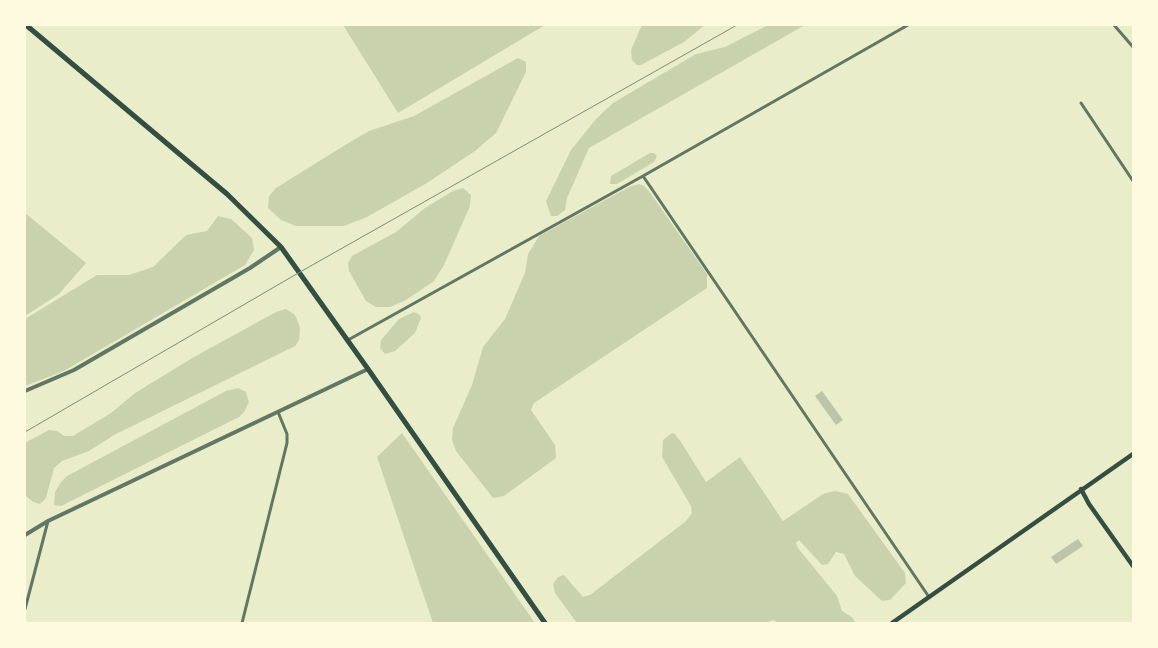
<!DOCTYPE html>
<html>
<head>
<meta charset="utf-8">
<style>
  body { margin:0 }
  #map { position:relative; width:1158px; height:648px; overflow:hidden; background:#e9edc9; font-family:Spectral,serif }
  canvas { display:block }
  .frame { position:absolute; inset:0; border:26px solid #fefae0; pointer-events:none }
</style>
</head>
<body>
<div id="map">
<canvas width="1158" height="648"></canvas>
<div class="frame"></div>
</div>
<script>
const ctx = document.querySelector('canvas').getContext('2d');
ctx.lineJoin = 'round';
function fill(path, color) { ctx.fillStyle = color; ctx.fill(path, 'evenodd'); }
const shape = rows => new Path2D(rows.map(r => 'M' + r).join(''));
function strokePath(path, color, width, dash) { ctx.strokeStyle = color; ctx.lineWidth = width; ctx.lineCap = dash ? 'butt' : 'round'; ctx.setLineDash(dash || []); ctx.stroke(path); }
fill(shape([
  [343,25,545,25,398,113],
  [642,25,705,25,684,42,641,65,637,65,632,60,631,50],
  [768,25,805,25,589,148,567,198,565,210,557,216,551,216,546,201,571,150,596,119,613,103,696,54,725,47],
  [518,58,526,62,526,72,496,133,475,151,427,183,367,217,344,226,296,226,281,220,268,208,269,196,276,188,350,142,369,131,414,116],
  [650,153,654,153,657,156,654,162,617,184,610,184,611,176],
  [639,184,644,186,649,191,707,274,707,288,534,403,531,410,555,445,556,458,504,496,493,498,456,451,452,440,453,428,472,385,483,347,505,319,525,273,528,254,539,236,629,187],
  [463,188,471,195,470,206,444,265,434,281,406,300,390,307,376,307,366,301,349,271,348,263,352,256,396,232,425,208,453,191],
  [25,213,86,263,59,294,25,316],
  [218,216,231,219,252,238,254,250,245,265,64,371,25,386,25,319,97,275,129,275,153,267,186,235,207,231],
  [286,309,295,315,300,327,299,340,295,346,114,435,89,451,62,461,54,468,46,498,40,504,33,502,25,495,25,443,49,430,57,431,64,436,73,436,111,413,135,393,194,357,276,312],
  [414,312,420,315,421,318,415,333,395,351,385,354,380,348,381,340,399,319],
  [238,388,246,392,249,402,244,412,239,417,61,506,54,505,55,492,61,482,67,476,226,391],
  [402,433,535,623,433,623,377,457],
  [672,433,675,434,681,442,706,482,740,457,783,521,823,494,835,491,848,494,905,573,906,583,890,600,882,601,855,576,844,554,836,552,828,564,822,565,799,540,796,543,798,548,837,596,842,611,853,618,855,623,779,623,773,620,765,623,577,623,555,593,553,584,558,577,564,575,583,597,590,595,686,521,692,513,691,506,662,457,663,440]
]), '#cad2ad');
fill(shape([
  [822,391,843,420,836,425,815,396],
  [1078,539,1083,546,1056,564,1051,557]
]), '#bcc5a7');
strokePath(shape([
  [1114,25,1133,47],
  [1081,103,1133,181],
  [643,176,929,597],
  [348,340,643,176,908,25],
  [25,609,48,521],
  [242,623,287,443,287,434,278,412]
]), '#617663', 3);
strokePath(shape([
  [25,391,74,370,250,268,281,247],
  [25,535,48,521,368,369]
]), '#617663', 4);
strokePath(shape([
  [1081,489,1089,504,1133,566],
  [892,623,1133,454]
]), '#344e41', 4.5);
strokePath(shape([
  [26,25,227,194,281,247,368,369,545,623]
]), '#344e41', 5);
strokePath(shape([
  [25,432,300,272,737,25]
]), '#7c8e77', 1);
</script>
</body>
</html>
